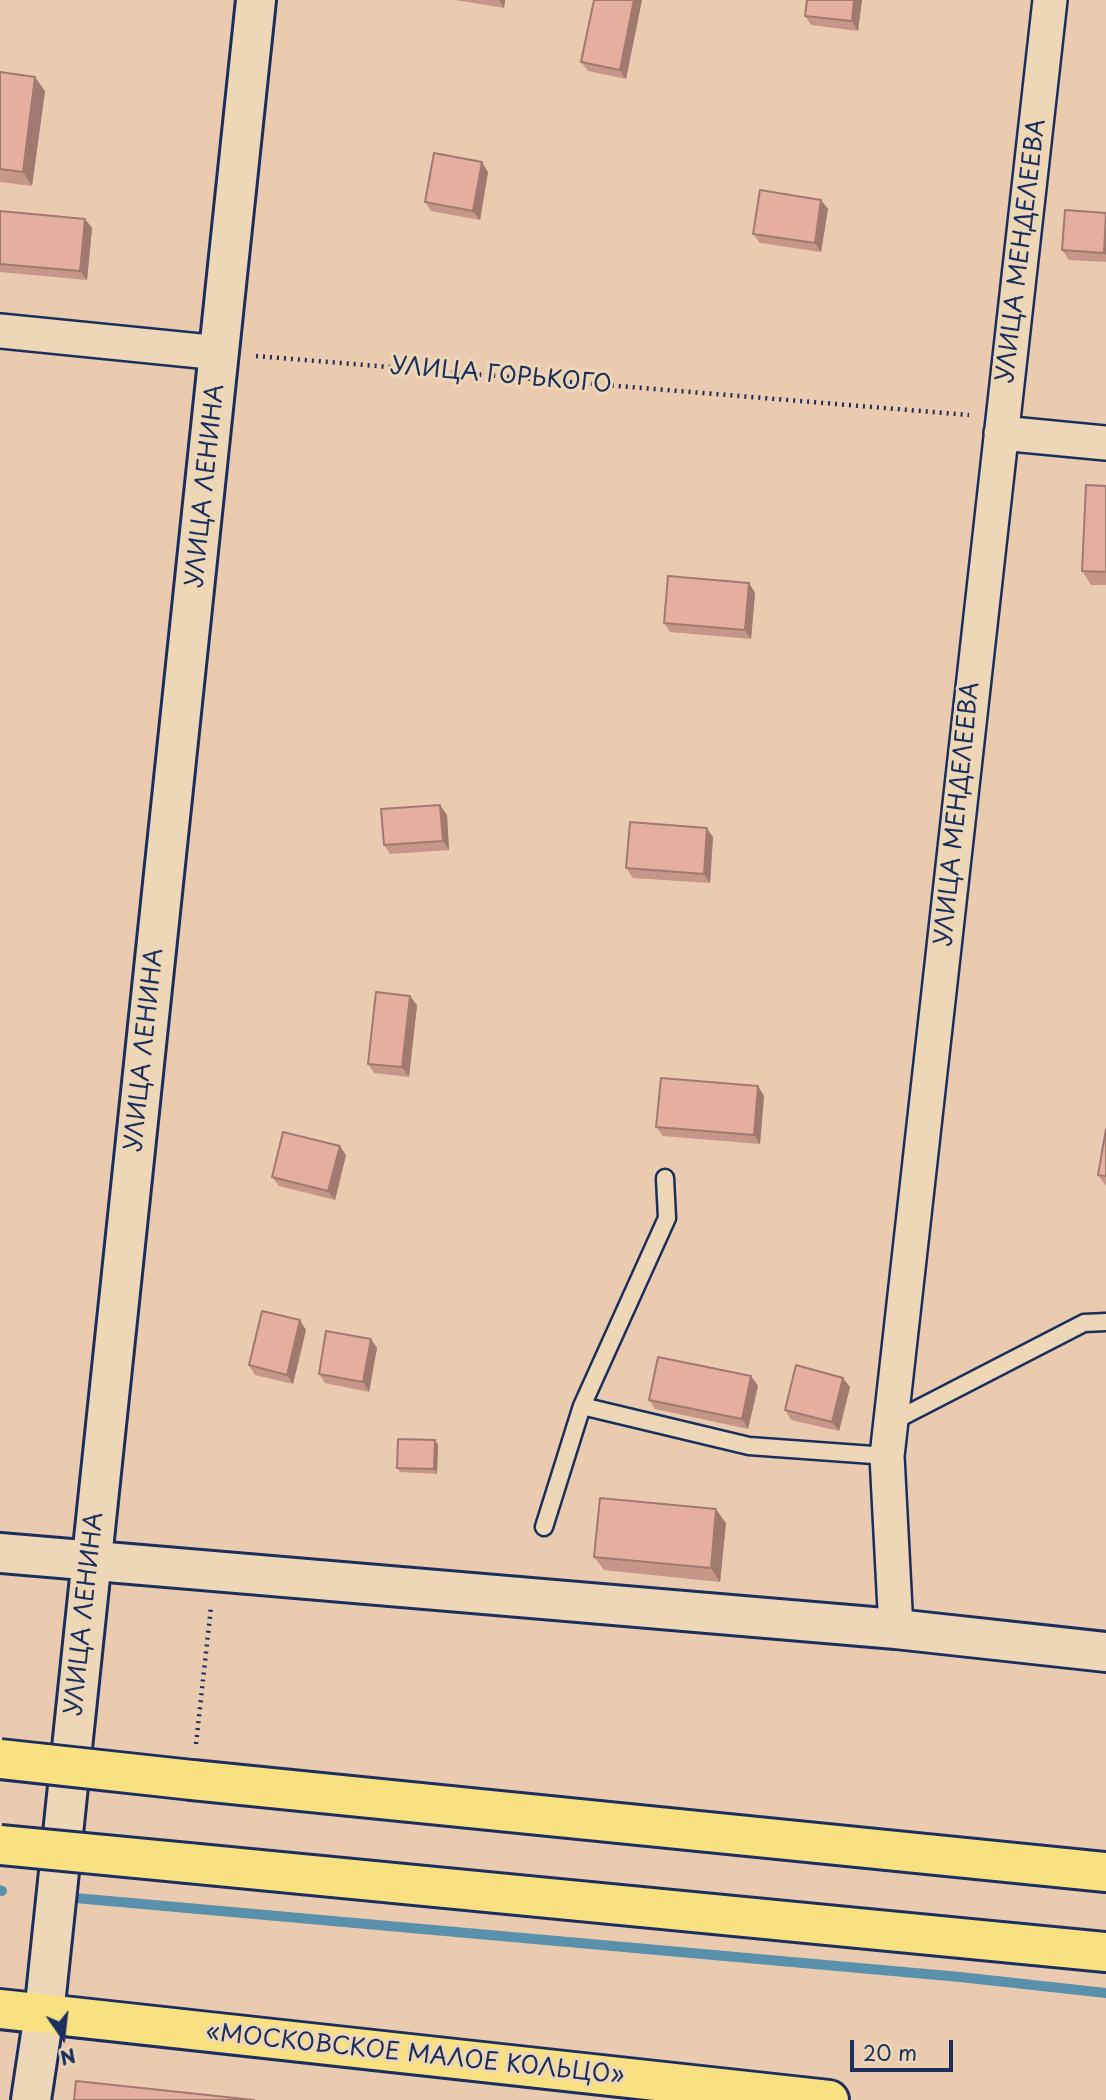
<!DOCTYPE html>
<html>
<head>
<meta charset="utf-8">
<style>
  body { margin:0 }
  #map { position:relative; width:1106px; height:2100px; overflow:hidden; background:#ebcbaf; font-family:"Playpen Sans",sans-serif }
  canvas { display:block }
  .north { position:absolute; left:28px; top:2002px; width:70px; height:70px; -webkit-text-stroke:5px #edd7b6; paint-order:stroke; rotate:166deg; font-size:19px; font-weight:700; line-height:28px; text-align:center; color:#1b2f5e }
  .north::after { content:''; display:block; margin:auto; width:24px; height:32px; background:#1b2f5e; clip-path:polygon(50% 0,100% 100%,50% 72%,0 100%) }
  .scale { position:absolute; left:850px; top:2040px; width:103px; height:32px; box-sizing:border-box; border:4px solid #1b2f5e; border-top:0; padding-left:9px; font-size:21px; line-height:24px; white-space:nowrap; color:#1b2f5e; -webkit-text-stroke:5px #edd7b6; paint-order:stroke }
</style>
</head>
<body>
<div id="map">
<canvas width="1106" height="2100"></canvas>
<div class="north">N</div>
<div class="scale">20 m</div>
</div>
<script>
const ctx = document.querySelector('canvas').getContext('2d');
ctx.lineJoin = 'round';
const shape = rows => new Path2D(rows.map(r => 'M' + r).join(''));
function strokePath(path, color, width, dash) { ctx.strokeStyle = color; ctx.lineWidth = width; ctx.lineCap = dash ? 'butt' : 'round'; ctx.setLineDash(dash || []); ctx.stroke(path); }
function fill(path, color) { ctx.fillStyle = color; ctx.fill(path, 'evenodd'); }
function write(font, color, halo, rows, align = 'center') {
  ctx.font = font + ' "Playpen Sans",sans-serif'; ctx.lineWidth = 6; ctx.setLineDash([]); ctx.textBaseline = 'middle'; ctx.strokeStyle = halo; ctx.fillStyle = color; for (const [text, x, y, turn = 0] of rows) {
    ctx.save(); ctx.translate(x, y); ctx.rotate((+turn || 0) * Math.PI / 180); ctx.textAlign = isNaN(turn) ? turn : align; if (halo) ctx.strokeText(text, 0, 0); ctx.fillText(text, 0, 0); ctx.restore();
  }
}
strokePath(shape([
  [0,1890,2,1891],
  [64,1897,960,1977,1106,1993]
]), '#5990ab', 10);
const service = shape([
  [665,1178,667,1218,582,1406,749,1446,887,1456],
  [890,1423,1084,1323,1106,1322],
  [544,1527,582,1406]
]);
const minor = shape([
  [0,331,220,353],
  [1001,433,1106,443],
  [896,1629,887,1456,1050,0]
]);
const tertiary = shape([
  [0,1553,896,1629,1106,1652],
  [31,2100,44,2014,256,0]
]);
const trunk = shape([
  [0,2009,829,2100]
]);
const motorway = shape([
  [192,1780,1106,1872],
  [188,1863,1106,1952]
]);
strokePath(service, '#1b2f5e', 21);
strokePath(minor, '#1b2f5e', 38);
strokePath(tertiary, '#1b2f5e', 44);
strokePath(trunk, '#1b2f5e', 44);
strokePath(motorway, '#1b2f5e', 44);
strokePath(shape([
  [256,356,969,415],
  [196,1744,211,1607]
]), '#1b2f5e', 4.5, [2, 5]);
strokePath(service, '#edd7b6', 16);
strokePath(minor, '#edd7b6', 33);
strokePath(tertiary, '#edd7b6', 38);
strokePath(trunk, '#f9e181', 38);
strokePath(motorway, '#f9e181', 38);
const motorwayBridge = shape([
  [0,1759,192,1780],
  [0,1845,188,1863]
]);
strokePath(motorwayBridge, '#1b2f5e', 44, []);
strokePath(motorwayBridge, '#f9e181', 38);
fill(shape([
  [455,0,505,0,504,8],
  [594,0,642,0,626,79,588,71,581,62],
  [807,0,862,0,858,31,811,25,805,16],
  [0,72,45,91,32,186,0,182],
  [488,172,480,220,431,211,425,202],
  [821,200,828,209,821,252,760,243,753,234],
  [0,211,85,219,92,228,87,280,0,272],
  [1106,213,1106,262,1069,260,1062,250],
  [1106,486,1106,585,1091,585,1082,571],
  [749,583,755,593,751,639,670,632,664,623],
  [447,815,449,850,390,854,384,845],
  [713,837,710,883,633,878,626,868],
  [417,1005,409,1077,374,1073,368,1064],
  [758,1086,764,1096,760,1144,663,1136,656,1127],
  [1106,1129,1106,1186,1098,1175],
  [346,1155,335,1200,279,1186,272,1177],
  [306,1330,293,1384,255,1375,249,1365],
  [371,1339,377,1348,369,1392,325,1383,319,1374],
  [751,1376,758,1386,748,1429,655,1409,649,1400],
  [850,1387,839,1431,791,1420,785,1410],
  [435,1440,438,1445,437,1474,400,1472,397,1468],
  [726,1523,720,1582,604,1570,594,1557]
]), '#c69689');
fill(shape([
  [499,0,505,0,504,8],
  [634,0,642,0,626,79,620,70],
  [854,0,862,0,858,31,852,21],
  [35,77,45,91,32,186,23,172],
  [482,162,488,172,480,220,473,211],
  [821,200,828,209,821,252,815,243],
  [85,219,92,228,87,280,80,271],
  [1106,223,1106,255,1104,253],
  [749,583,755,593,751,639,745,630],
  [440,805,447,815,449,850,443,841],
  [707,828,713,837,710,883,704,874],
  [410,996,417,1005,409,1077,402,1067],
  [758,1086,764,1096,760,1144,754,1135],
  [340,1146,346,1155,335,1200,328,1191],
  [300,1320,306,1330,293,1384,287,1375],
  [371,1339,377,1348,369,1392,363,1382],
  [751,1376,758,1386,748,1429,742,1419],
  [843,1378,850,1387,839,1431,832,1422],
  [435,1440,438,1445,437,1474,434,1469],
  [716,1509,726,1523,720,1582,711,1568]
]), '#a17a6f');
const building = shape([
  [594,0,634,0,620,70,581,62,594,0],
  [807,0,854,0,852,21,805,16,807,0],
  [0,72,35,77,23,172,0,169,0,72],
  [434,153,482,162,473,211,425,202,434,153],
  [760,190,821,200,815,243,753,234,760,190],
  [1065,210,1106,213,1104,253,1062,250,1065,210],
  [0,211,85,219,80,271,0,264,0,211],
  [1086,485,1106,486,1106,572,1082,571,1086,485],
  [668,576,749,583,745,630,664,623,668,576],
  [440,805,443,841,384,845,381,809,440,805],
  [630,822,707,828,704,874,626,868,630,822],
  [376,992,410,996,402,1067,368,1064,376,992],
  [661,1078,758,1086,754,1135,656,1127,661,1078],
  [1106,1129,1106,1176,1098,1175,1106,1129],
  [283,1132,340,1146,328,1191,272,1177,283,1132],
  [262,1311,300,1320,287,1375,249,1365,262,1311],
  [326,1331,371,1339,363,1382,319,1374,326,1331],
  [658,1357,751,1376,742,1419,649,1400,658,1357],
  [796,1365,843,1378,832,1422,785,1410,796,1365],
  [398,1439,435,1440,434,1469,397,1468,398,1439],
  [600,1498,716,1509,711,1568,594,1557,600,1498],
  [76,2081,254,2100,74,2100,76,2081]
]);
fill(building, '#e6ae9f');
strokePath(building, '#a17a6f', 2);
write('24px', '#1b2f5e', '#edd7b6', [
  ["УЛИЦА МЕНДЕЛЕЕВА",1022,251,-83],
  ["УЛИЦА ГОРЬКОГО",501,376,5],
  ["УЛИЦА ЛЕНИНА",206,486,-84],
  ["УЛИЦА МЕНДЕЛЕЕВА",958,814,-84],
  ["УЛИЦА ЛЕНИНА",145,1050,-84],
  ["УЛИЦА ЛЕНИНА",85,1614,-84],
  ["«МОСКОВСКОЕ МАЛОЕ КОЛЬЦО»",415,2055,6]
]);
</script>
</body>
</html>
